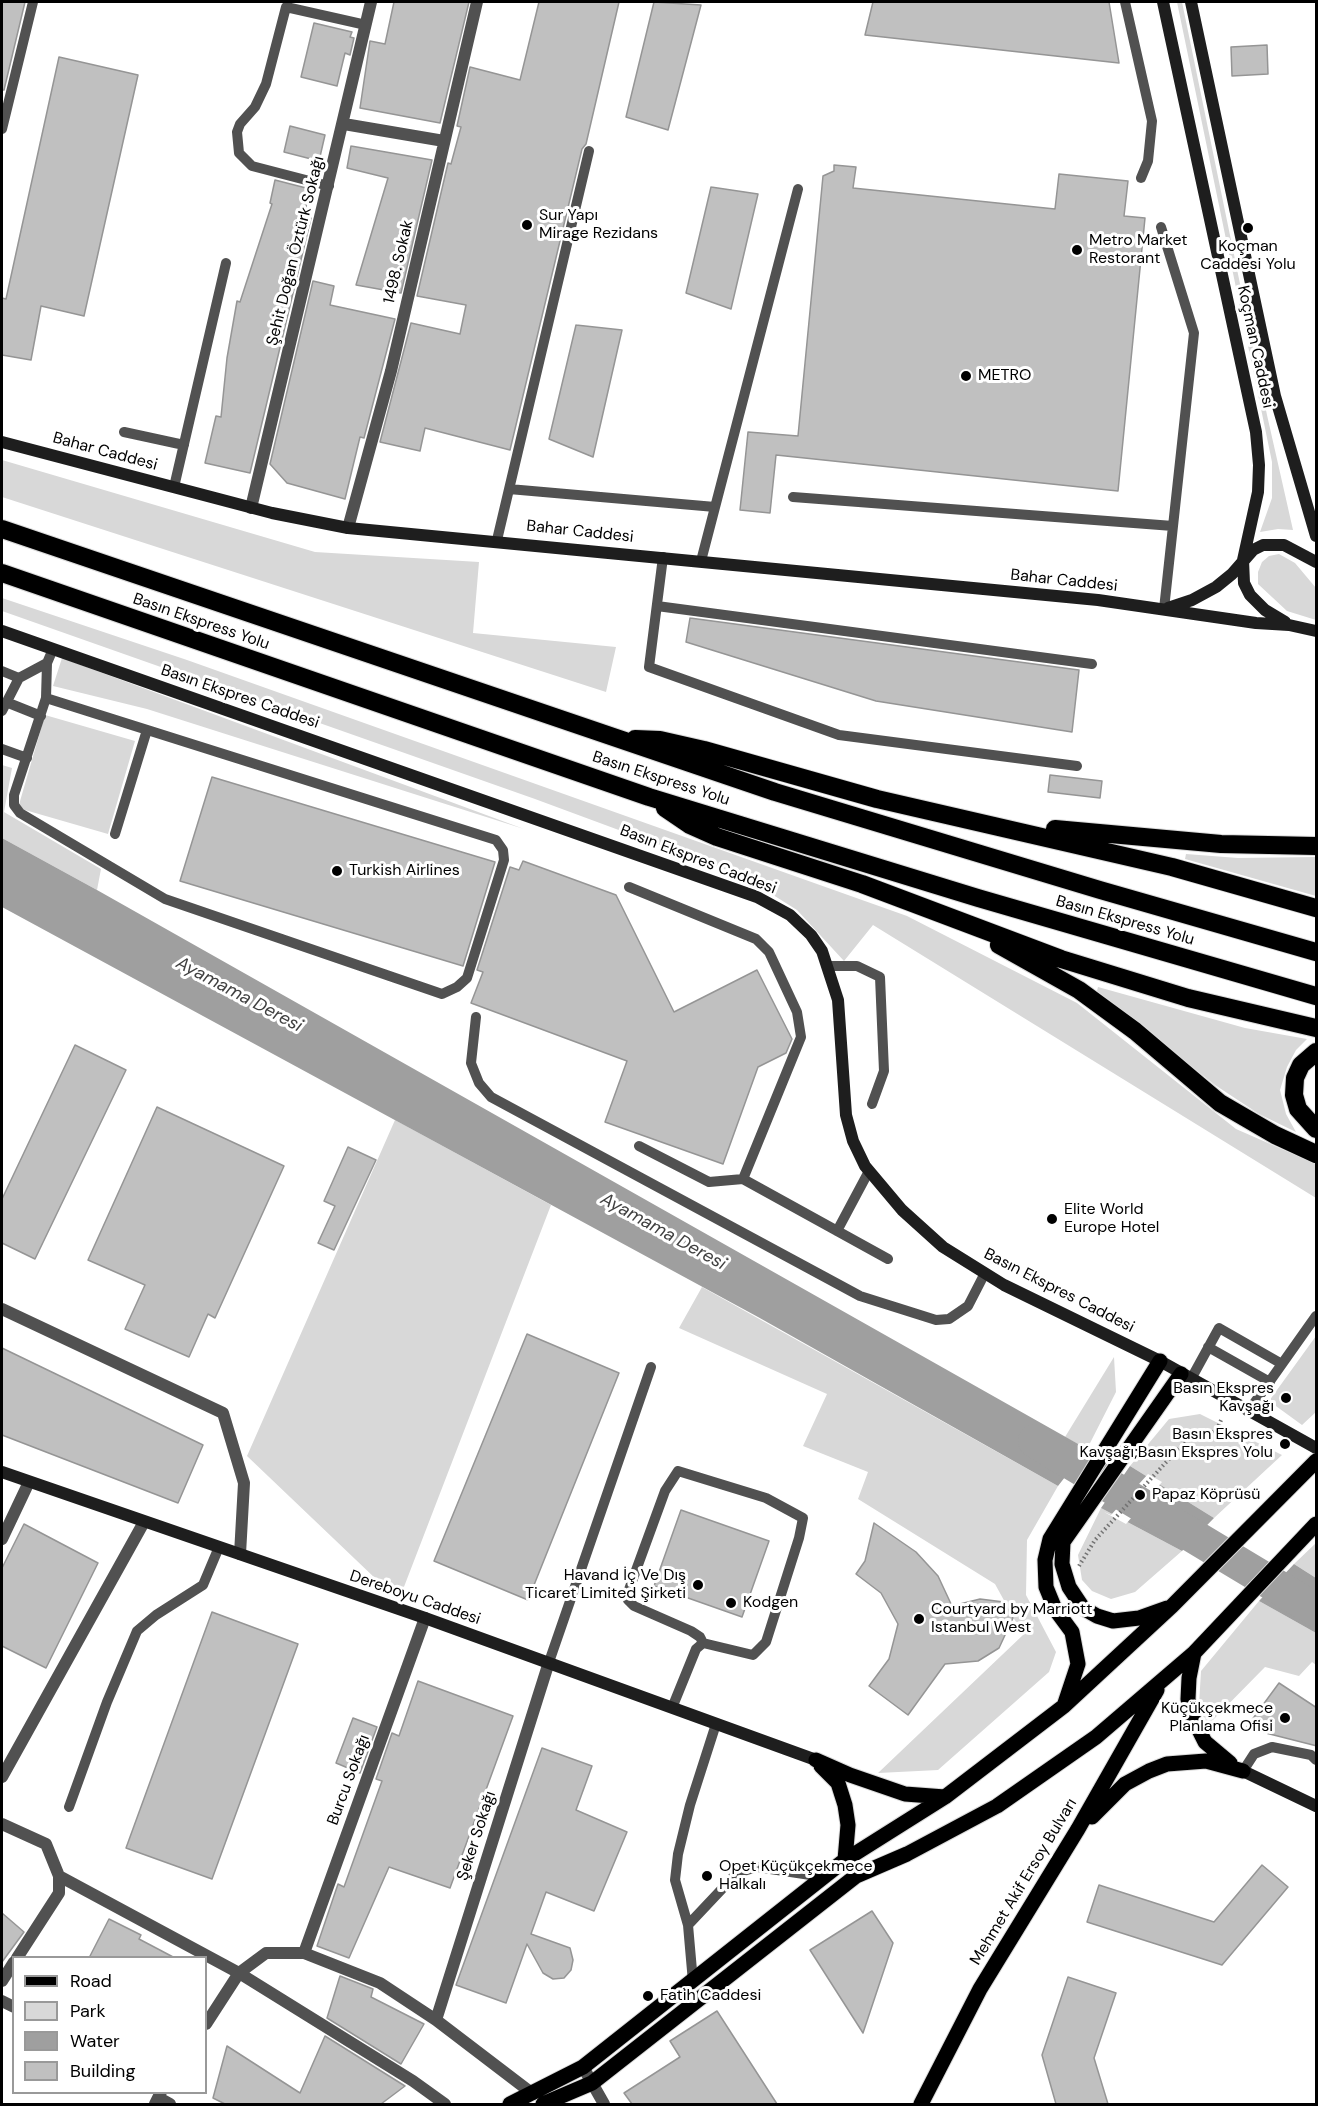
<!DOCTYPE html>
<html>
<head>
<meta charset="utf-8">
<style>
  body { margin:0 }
  #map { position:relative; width:1318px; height:2106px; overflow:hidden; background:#fff; font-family:"DM Sans",sans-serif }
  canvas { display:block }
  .frame { position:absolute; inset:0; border:3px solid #000; pointer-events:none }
  .legend { position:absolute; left:12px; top:1956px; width:195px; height:138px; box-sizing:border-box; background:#fff; border:2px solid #999; margin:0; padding:8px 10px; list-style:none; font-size:18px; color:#000 }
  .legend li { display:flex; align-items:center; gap:12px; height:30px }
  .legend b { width:30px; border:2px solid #999 }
</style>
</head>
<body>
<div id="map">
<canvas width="1318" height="2106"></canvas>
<div class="frame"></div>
<ul class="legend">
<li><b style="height:8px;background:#000"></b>Road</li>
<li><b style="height:16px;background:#d8d8d8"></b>Park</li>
<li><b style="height:16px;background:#9f9f9f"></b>Water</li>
<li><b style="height:16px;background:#c0c0c0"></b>Building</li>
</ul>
</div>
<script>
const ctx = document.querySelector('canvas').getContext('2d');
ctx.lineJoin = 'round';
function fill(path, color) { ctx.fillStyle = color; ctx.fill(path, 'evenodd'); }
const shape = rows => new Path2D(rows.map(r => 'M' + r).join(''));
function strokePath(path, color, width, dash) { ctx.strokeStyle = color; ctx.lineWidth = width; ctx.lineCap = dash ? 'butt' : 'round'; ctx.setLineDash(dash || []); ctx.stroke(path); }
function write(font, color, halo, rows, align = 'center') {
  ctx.font = font + ' "DM Sans",sans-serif'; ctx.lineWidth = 6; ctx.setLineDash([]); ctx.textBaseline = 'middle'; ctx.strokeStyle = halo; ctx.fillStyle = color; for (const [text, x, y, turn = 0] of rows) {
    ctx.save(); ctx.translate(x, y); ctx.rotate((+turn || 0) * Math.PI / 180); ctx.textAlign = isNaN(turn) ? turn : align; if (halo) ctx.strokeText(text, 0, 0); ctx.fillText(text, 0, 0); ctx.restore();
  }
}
fill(shape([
  [1177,2,1182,2,1267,415,1293,530,1278,529,1260,532,1272,498,1272,462],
  [2,460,315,552,479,562,473,633,616,647,606,692,2,497],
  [1279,554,1295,563,1316,588,1316,620,1287,611,1258,584,1258,572,1262,562,1269,556],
  [2,598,187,660,907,916,1077,1003,1236,1129,1316,1164,1316,1198,873,925,844,961,797,910,743,876,535,799,2,611],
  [62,658,524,829,147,709,53,686],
  [45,715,135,741,108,834,18,808],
  [2,765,12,768,4,812,101,869,97,890,2,838],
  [1186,854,1238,858,1316,857,1316,896,1185,859],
  [1098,987,1245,1028,1307,1039,1296,1050,1287,1067,1280,1090,1286,1114,1296,1132,1259,1114,1215,1085,1097,991],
  [395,1120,551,1205,402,1592,377,1580,247,1456],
  [702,1287,1058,1486,1027,1540,1026,1595,1056,1652,1049,1672,938,1770,878,1773,1023,1635,995,1584,858,1499,868,1472,803,1446,827,1394,679,1328],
  [1316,1336,1316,1412,1302,1425,1269,1401],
  [1114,1357,1116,1392,1087,1449,1065,1437],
  [1200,1414,1282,1455,1214,1518,1130,1466,1169,1419],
  [1101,1508,1182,1551,1135,1592,1111,1599,1092,1591,1082,1580,1078,1555],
  [1316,1543,1316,1578,1294,1564],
  [1259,1601,1316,1633,1316,1665,1312,1662,1299,1676,1265,1667,1207,1726,1199,1705,1201,1671]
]), '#d8d8d8');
fill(shape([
  [2,838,97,890,1087,1449,1058,1486,758,1317,2,907],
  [1130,1466,1214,1518,1182,1551,1101,1508],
  [1294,1564,1316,1578,1316,1633,1259,1601]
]), '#9f9f9f');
fill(shape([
  [1148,1474,1162,1482,1126,1524,1104,1512,1111,1515]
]), '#fff');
strokePath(shape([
  [1035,1441,1316,1610]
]), '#9f9f9f', 34);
const building = shape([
  [2,2,25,2,4,90,2,90,2,2],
  [394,2,469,2,440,123,360,108,370,41,385,44,394,2],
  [539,2,619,2,586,144,582,149,510,450,425,428,420,451,380,442,411,323,460,334,466,305,417,296,448,163,451,164,461,127,457,126,470,67,520,80,539,2],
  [654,2,701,5,668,130,626,117,654,2],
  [873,2,1109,2,1119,63,865,35,873,2],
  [314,23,352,32,350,37,354,38,350,55,345,53,337,86,301,77,314,23],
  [1267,45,1268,74,1232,76,1231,47,1267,45],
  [59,57,138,75,84,316,41,306,31,360,2,355,2,298,6,299,59,57],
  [290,126,325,135,319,161,284,152,290,126],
  [351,146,432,160,401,293,356,285,388,178,347,168,351,146],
  [834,165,856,167,853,188,1055,209,1059,174,1128,181,1124,216,1145,218,1118,491,776,455,770,513,740,510,748,432,798,436,823,176,834,171,834,165],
  [275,180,310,189,304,216,311,218,250,473,205,463,216,416,221,417,227,358,237,301,240,302,272,204,270,203,275,180],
  [711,187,758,194,731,309,686,293,711,187],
  [313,281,334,286,330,305,395,319,364,438,360,437,345,499,287,483,270,464,313,281],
  [576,325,622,330,593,457,549,439,576,325],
  [690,618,1079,670,1072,732,876,701,686,642,690,618],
  [1050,775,1102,781,1100,798,1048,792,1050,775],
  [212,777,495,862,463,966,180,881,212,777],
  [523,861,616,895,674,1012,757,970,792,1039,786,1053,758,1067,723,1164,605,1122,627,1061,471,1003,483,972,477,970,510,867,519,870,523,861],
  [75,1045,126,1070,35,1259,2,1243,2,1199,75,1045],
  [157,1107,284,1166,215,1318,208,1314,189,1357,125,1329,145,1285,88,1260,157,1107],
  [348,1147,376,1160,334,1250,318,1243,335,1206,324,1201,348,1147],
  [527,1334,619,1373,528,1600,434,1561,527,1334],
  [2,1348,203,1445,178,1503,2,1435,2,1348],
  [681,1510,769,1541,742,1617,654,1586,681,1510],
  [874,1523,916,1552,938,1576,952,1606,980,1599,1004,1602,1013,1618,999,1648,978,1661,945,1664,908,1715,869,1686,889,1659,898,1624,881,1593,856,1574,865,1561,874,1523],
  [24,1524,98,1563,46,1668,2,1646,2,1568,24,1524],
  [212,1612,298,1644,212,1879,126,1848,212,1612],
  [418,1681,513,1716,450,1888,389,1867,349,1958,317,1946,338,1884,344,1887,382,1781,376,1779,392,1733,399,1736,418,1681],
  [1279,1683,1317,1708,1317,1746,1246,1728,1279,1683],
  [353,1718,377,1727,360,1773,336,1763,353,1718],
  [542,1748,592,1766,576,1810,627,1832,594,1911,546,1892,531,1934,570,1948,573,1960,571,1970,564,1978,553,1979,543,1973,527,1944,506,2003,456,1985,542,1748],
  [1262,1865,1288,1887,1222,1965,1087,1922,1099,1885,1214,1922,1262,1865],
  [872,1911,893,1943,863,2033,810,1950,872,1911],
  [2,1913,24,1932,2,1962,2,1913],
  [109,1919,141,1935,139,1939,175,1958,89,1958,109,1919],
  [340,1976,373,1989,371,1997,424,2024,401,2064,327,2018,340,1976],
  [1068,1977,1116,1993,1094,2058,1108,2104,1056,2104,1042,2055,1068,1977],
  [717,2011,777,2104,632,2104,624,2093,680,2057,670,2041,717,2011],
  [325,2036,405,2086,381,2104,225,2104,213,2098,227,2046,300,2093,325,2036]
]);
fill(building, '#c0c0c0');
strokePath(building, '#959595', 1.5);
const primary = shape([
  [1167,1608,1139,1618,1113,1621,1097,1616,1083,1608,1069,1587,1062,1564,1063,1542,1181,1374],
  [1194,1653,1189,1678,1188,1699,1191,1714,1205,1742,1230,1763],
  [1065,1703,1078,1664,1072,1632,1055,1609,1046,1587,1045,1560,1050,1539,1160,1361],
  [816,1760,850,1775,905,1794,945,1797],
  [821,1766,838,1783,845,1805,848,1825,845,1860],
  [1092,1817,1125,1784,1149,1771,1167,1764,1206,1761,1243,1771],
  [510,2104,583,2067,845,1860,945,1797,1064,1706,1172,1606,1316,1461],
  [543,2104,592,2083,856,1876,907,1854,997,1806,1096,1737,1194,1653,1316,1524],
  [921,2104,980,1989,1078,1829,1157,1690]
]);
const highway = shape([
  [2,529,775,792,1100,890,1316,952],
  [2,573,649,797,978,898,1316,996],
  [635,739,660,740,704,750,877,799,1172,867,1316,908],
  [665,808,690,825,717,837,862,884,1061,959,1188,998,1316,1028],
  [1055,829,1221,844,1316,846],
  [999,945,1079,990,1135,1031,1220,1103,1275,1135,1316,1154],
  [1316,1052,1301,1065,1295,1078,1294,1095,1298,1109,1316,1129]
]);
strokePath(primary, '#dbdbdb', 17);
strokePath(highway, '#dbdbdb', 20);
strokePath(shape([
  [1079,1566,1095,1540,1180,1447,1190,1439,1209,1435,1217,1429,1222,1418]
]), '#737373', 4, [1.5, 3]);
strokePath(shape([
  [1125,2,1152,121,1148,161,1141,178],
  [2,129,33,2],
  [329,186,252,166,239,153,237,132,240,124,255,107,266,84,286,7,366,25],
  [1161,227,1194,333,1164,609],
  [124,432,184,445],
  [174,487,226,263],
  [509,489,715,507],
  [793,497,1173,526],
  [497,540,589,151],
  [663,557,649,667,839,735,1077,766],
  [701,561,798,189],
  [657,606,1092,664],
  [2,671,19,678],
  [46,698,496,840,503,850,504,860,467,978,457,987,442,994,165,899,20,813,14,805,14,795,46,698,47,663,53,649],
  [6,702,41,716],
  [2,711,19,678,47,663],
  [2,749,27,758],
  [115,834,147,730],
  [629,887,756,939,769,952,797,1012,801,1037,743,1179],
  [829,966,857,966,880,977,884,1071,872,1104],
  [476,1017,471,1063,479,1083,491,1097,860,1296,936,1320,949,1319,968,1306,985,1273],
  [639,1146,709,1182,743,1179,888,1259],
  [837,1231,869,1171],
  [1208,1347,1270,1382],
  [1191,1379,1219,1328,1282,1364],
  [1248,1412,1316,1316],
  [678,1471,766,1498,803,1518,799,1538,766,1642,753,1655,703,1643,700,1637,691,1631,634,1606,628,1600,627,1595,665,1491,678,1471],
  [549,1662,651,1367],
  [672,1708,696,1649,703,1643],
  [1243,1771,1254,1754,1272,1747,1311,1755,1316,1760],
  [69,1807,107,1702,137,1631,156,1615,203,1585,219,1547],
  [688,1925,737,1873,757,1867,824,1877],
  [693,1982,688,1925,675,1880,678,1854,690,1805,716,1724]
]), '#515151', 10);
strokePath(shape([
  [344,124,444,141],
  [251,508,371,2],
  [348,528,391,371,477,2],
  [2,1309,223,1413,244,1483,240,1554],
  [2,1539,29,1482],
  [2,1777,144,1522],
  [2,1824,46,1844,59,1876,59,1893,17,1958],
  [59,1876,239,1973,413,2081,445,2104],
  [304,1953,425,1618],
  [2,1981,14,1962],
  [2,2001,14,2007],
  [436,2020,549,1662],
  [206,2024,239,1973,266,1953,304,1953,380,1983,436,2020,533,2094],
  [583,2067,604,2104],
  [159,2098,170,2104],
  [155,2104,161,2092]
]), '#515151', 12);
strokePath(shape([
  [1163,2,1256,432,1259,465,1258,492,1243,560,1244,583,1250,595,1265,610,1285,622],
  [1191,2,1275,396,1316,536],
  [2,442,272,513,348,528,1098,600,1256,623,1289,625,1316,631],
  [1168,608,1192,600,1216,587,1232,574,1253,550,1263,545,1284,545,1316,562],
  [2,631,757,897,790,915,811,935,822,951,838,1000,846,1115,853,1141,865,1166,902,1210,943,1247,1004,1285,1160,1361,1316,1448],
  [2,1472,425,1618,816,1760],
  [1243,1771,1316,1806]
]), '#1e1e1e', 12);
strokePath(primary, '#000', 15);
strokePath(highway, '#000', 18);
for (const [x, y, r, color] of [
  [527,225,6,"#000"],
  [1248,228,6,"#000"],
  [1077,250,6,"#000"],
  [966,376,6,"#000"],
  [337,871,6,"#000"],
  [1052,1219,6,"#000"],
  [1286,1398,6,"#000"],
  [1285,1444,6,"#000"],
  [1140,1495,6,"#000"],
  [698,1585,6,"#000"],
  [731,1603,6,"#000"],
  [919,1619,6,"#000"],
  [1285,1718,6,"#000"],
  [707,1876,6,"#000"],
  [648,1996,6,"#000"]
]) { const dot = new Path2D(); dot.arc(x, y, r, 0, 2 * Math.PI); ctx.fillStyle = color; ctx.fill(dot); strokePath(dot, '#fff', 2); }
write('16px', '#000', '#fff', [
  ["Sur Yapı",539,216],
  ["Mirage Rezidans",539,234],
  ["Metro Market",1089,241],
  ["Restorant",1089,259],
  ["Koçman",1248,247,"center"],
  ["Caddesi Yolu",1248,265,"center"],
  ["METRO",978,376],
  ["Turkish Airlines",349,871],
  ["Elite World",1064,1210],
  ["Europe Hotel",1064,1228],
  ["Basın Ekspres",1274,1389,"right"],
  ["Kavşağı",1274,1407,"right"],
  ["Basın Ekspres",1273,1435,"right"],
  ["Kavşağı;Basın Ekspres Yolu",1273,1453,"right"],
  ["Papaz Köprüsü",1152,1495],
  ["Havand İç Ve Dış",686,1576,"right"],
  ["Ticaret Limited Şirketi",686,1594,"right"],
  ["Kodgen",743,1603],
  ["Courtyard by Marriott",931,1610],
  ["Istanbul West",931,1628],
  ["Küçükçekmece",1273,1709,"right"],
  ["Planlama Ofisi",1273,1727,"right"],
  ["Opet Küçükçekmece",719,1867],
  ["Halkalı",719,1885],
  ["Fatih Caddesi",660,1996]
], 'left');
write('16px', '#000', '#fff', [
  ["Şehit Doğan Öztürk Sokağı",296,251,-76],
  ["1498. Sokak",399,262,-77],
  ["Koçman Caddesi",1255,347,78],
  ["Bahar Caddesi",105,452,15],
  ["Bahar Caddesi",580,532,6],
  ["Bahar Caddesi",1064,581,6],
  ["Basın Ekspress Yolu",201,622,19],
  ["Basın Ekspres Caddesi",240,697,19],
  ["Basın Ekspress Yolu",661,779,18],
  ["Basın Ekspres Caddesi",698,860,21],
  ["Basın Ekspress Yolu",1125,921,16],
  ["Basın Ekspres Caddesi",1059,1291,27],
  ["Dereboyu Caddesi",415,1598,19],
  ["Burcu Sokağı",349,1780,-70],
  ["Şeker Sokağı",477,1836,-72],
  ["Mehmet Akif Ersoy Bulvarı",1024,1882,-59]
]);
write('italic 18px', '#404040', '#fff', [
  ["Ayamama Deresi",239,995,28],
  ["Ayamama Deresi",663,1232,29]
]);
</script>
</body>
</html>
